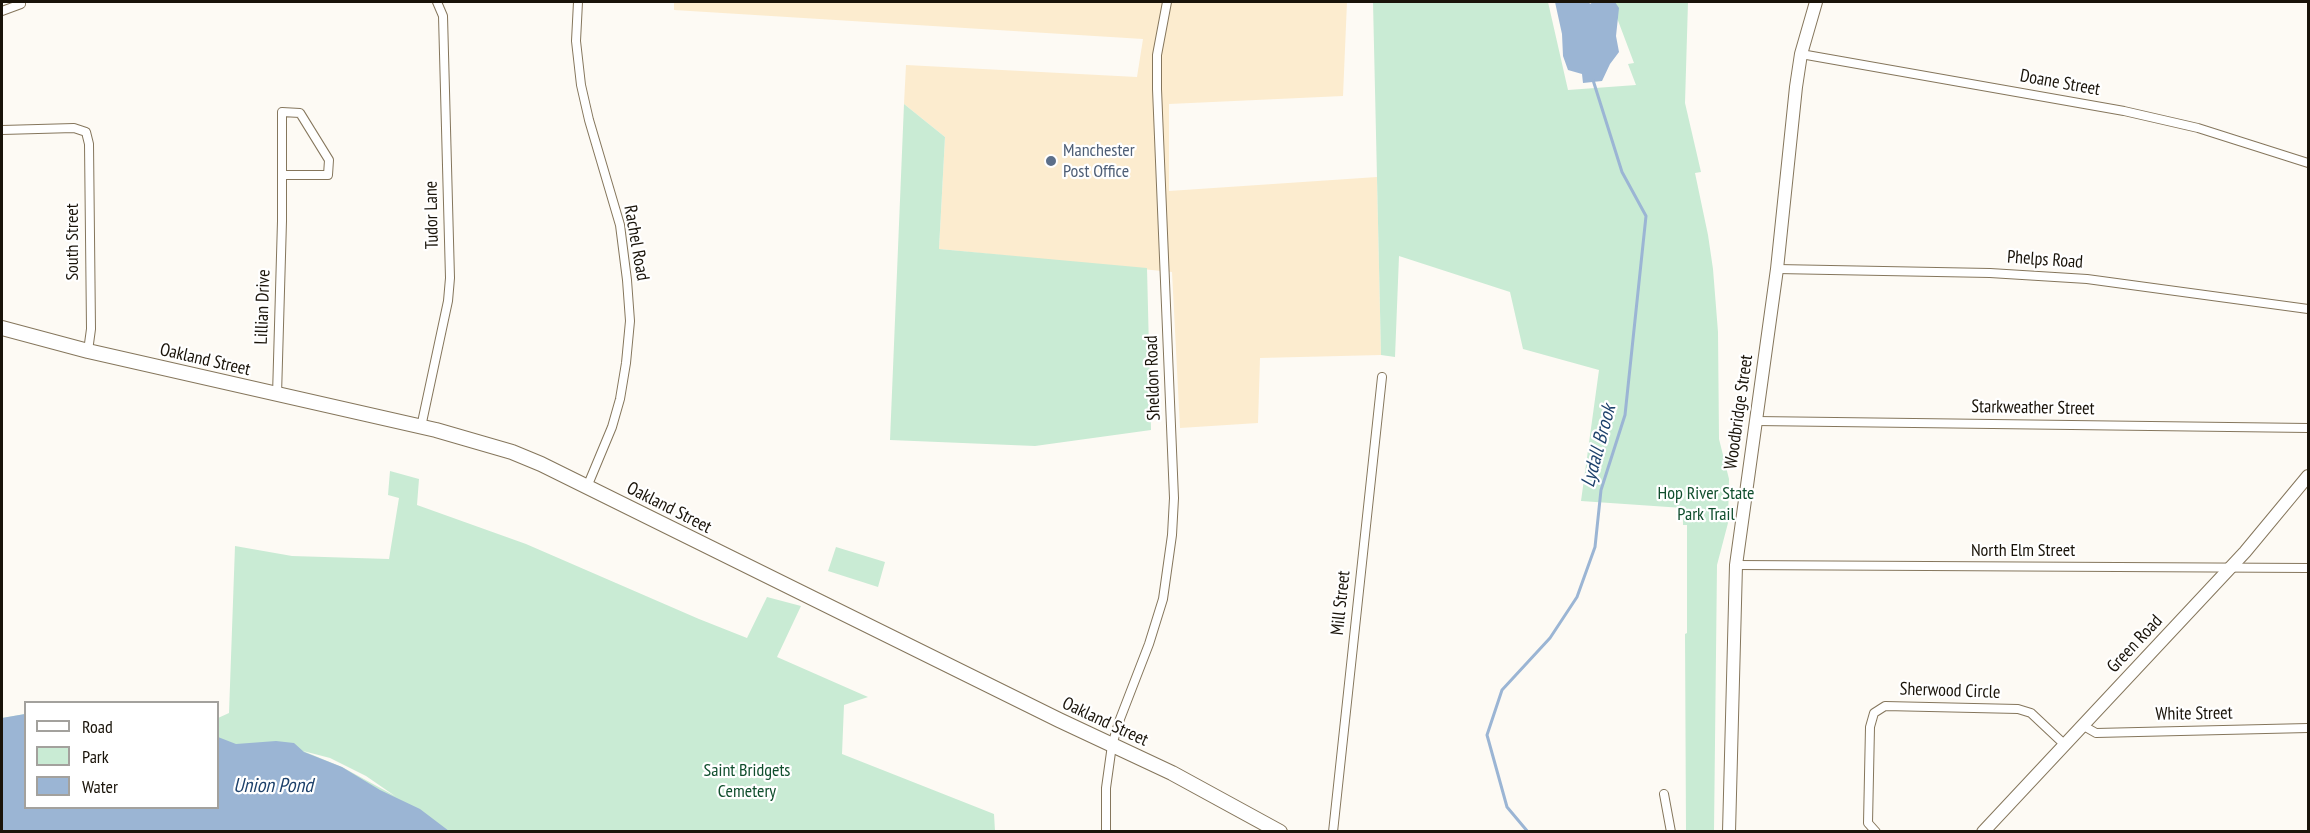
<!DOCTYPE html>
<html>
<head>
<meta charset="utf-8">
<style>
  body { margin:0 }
  #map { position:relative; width:2310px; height:833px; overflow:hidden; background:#fdfaf4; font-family:"PT Sans Narrow",sans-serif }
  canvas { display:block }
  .frame { position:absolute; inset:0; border:3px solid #191309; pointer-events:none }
  .legend { position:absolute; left:24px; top:701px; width:195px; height:108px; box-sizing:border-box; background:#fff; border:2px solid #a3a19d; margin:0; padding:8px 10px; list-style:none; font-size:18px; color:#191309 }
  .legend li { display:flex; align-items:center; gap:12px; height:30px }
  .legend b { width:30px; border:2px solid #a3a19d }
</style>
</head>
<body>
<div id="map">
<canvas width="2310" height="833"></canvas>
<div class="frame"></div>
<ul class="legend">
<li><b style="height:8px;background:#fff"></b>Road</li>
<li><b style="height:16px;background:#c9ebd4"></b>Park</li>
<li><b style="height:16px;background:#9bb5d4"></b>Water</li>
</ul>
</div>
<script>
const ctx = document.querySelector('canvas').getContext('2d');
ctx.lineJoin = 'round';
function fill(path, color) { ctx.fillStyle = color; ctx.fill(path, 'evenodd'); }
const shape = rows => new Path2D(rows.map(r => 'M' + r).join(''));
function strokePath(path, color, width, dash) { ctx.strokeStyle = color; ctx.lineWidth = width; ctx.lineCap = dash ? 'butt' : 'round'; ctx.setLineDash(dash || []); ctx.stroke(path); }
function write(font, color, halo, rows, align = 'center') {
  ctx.font = font + ' "PT Sans Narrow",sans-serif'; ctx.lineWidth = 4.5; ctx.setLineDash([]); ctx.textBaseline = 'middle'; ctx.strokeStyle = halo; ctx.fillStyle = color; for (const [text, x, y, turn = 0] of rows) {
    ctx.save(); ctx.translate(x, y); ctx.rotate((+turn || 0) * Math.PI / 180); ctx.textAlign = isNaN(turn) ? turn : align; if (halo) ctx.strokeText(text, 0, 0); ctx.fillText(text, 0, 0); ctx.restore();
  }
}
fill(shape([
  [674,2,1347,2,1343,96,1169,104,1169,191,1377,177,1381,355,1260,358,1258,423,1180,428,1172,272,939,249,945,137,904,104,906,65,1137,77,1143,39,674,10]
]), '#fceccf');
fill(shape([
  [1373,2,1548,2,1568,90,1636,85,1628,64,1634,63,1611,2,1688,2,1685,103,1701,172,1695,173,1708,235,1713,269,1718,332,1719,439,1729,479,1728,523,1717,565,1714,831,1686,831,1685,634,1687,633,1687,525,1683,525,1683,508,1581,501,1599,370,1523,349,1510,292,1399,256,1395,357,1381,355],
  [904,104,945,137,939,249,1147,268,1151,430,1035,446,890,440],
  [390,471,419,479,417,505,526,544,699,619,747,638,767,597,801,606,777,657,868,697,844,705,842,754,994,814,995,831,2,832,2,718,25,714,26,808,218,808,218,718,229,713,235,546,292,556,389,559,399,498,388,495],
  [303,751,330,758,366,776,395,796,342,767],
  [836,547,885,562,878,587,828,571]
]), '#c9ebd4');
fill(shape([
  [1555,2,1589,2,1590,4,1593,2,1615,2,1619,8,1616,36,1619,52,1610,64,1602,81,1583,83,1582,74,1568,70,1563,56,1562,34],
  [25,714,26,808,218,808,218,737,236,744,276,741,294,743,304,752,342,767,380,790,420,809,449,831,2,831,2,718]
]), '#9bb5d4');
strokePath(shape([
  [1528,832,1507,807,1487,735,1502,690,1550,638,1577,597,1595,547,1601,490,1625,415,1646,216,1622,172,1593,80]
]), '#9bb5d4', 3);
const street = shape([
  [578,2,576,41,581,85,589,120,620,225,627,280,630,321,626,363,620,399,612,427,587,487],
  [2,11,21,4],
  [1801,54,2124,111,2198,128,2308,163],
  [2,130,74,128,86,132,89,144,91,329,88,351],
  [1777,269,1990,273,2087,279,2308,309],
  [277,395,282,221,282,112,300,113,329,160,328,175,282,175],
  [1756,421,2308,428],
  [421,427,448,301,450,278,443,16,437,2],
  [1736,565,2308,568],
  [2082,725,2096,733,2308,728],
  [1664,794,1671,832],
  [1106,832,1106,788,1112,745,1120,719,1149,644,1163,599,1172,535,1174,498,1157,89,1157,55,1167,2],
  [1333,832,1382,377],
  [1876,832,1868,823,1870,727,1874,713,1885,706,2018,709,2031,713,2064,744]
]);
const secondary = shape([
  [1729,832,1736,565,1777,269,1796,87,1801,54,1816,2],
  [1983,832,2245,552,2308,476]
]);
const primary = shape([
  [2,328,88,351,436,430,512,452,541,464,1059,720,1172,773,1280,832]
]);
strokePath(street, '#85765c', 10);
strokePath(secondary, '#85765c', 14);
strokePath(primary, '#85765c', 16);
strokePath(street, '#fff', 8);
strokePath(secondary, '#fff', 12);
strokePath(primary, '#fff', 14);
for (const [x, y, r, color] of [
  [1051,161,6,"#5c6f8a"]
]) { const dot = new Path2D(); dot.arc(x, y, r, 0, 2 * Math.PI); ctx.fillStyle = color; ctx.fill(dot); strokePath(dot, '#fff', 2); }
write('18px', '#191309', '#fff', [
  ["Doane Street",2060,83,10],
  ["Tudor Lane",432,215,-91],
  ["South Street",73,242,-90],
  ["Rachel Road",636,243,80],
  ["Phelps Road",2045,260,4],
  ["Lillian Drive",263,307,-88],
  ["Oakland Street",205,360,13],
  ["Sheldon Road",1153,378,-92],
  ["Starkweather Street",2033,408,1],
  ["Woodbridge Street",1739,412,-82],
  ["Oakland Street",669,508,27],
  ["North Elm Street",2023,551],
  ["Mill Street",1341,603,-84],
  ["Green Road",2135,644,-47],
  ["Sherwood Circle",1950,691,2],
  ["White Street",2194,714,-1],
  ["Oakland Street",1105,722,25]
]);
write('18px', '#4e5e75', '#fff', [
  ["Manchester",1063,151],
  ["Post Office",1063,172]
], 'left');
write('18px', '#104e2d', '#fff', [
  ["Hop River State",1706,494],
  ["Park Trail",1706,515],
  ["Saint Bridgets",747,771],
  ["Cemetery",747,792]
]);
write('italic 20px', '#1d416b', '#fff', [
  ["Lydall Brook",1599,446,-75],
  ["Union Pond",273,786]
]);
</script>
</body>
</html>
